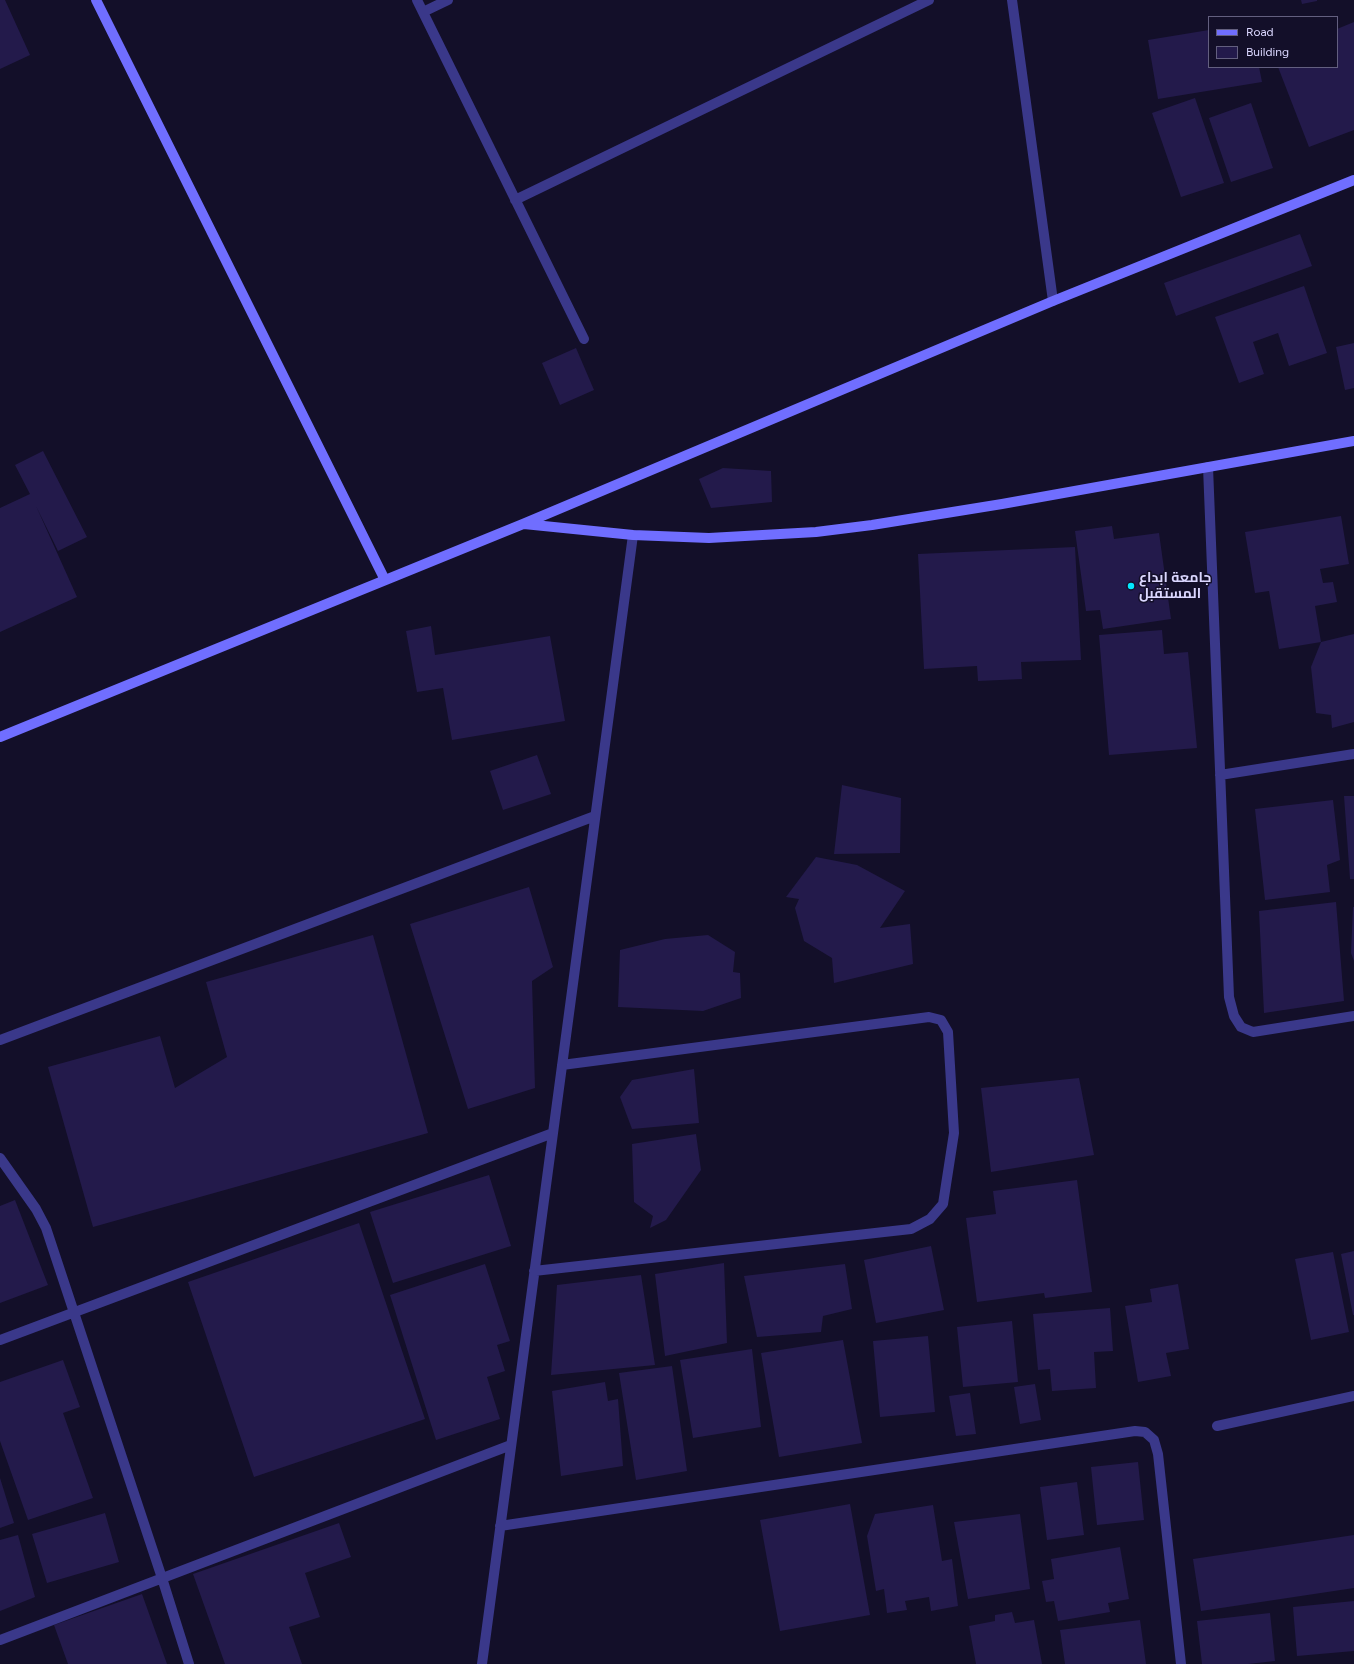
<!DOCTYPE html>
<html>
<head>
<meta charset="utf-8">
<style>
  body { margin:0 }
  #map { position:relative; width:1354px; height:1664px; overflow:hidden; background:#130f29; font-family:Figtree,sans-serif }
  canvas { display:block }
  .legend { position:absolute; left:1208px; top:16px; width:130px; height:52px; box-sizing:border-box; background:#130f29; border:1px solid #635f7f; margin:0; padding:5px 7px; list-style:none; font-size:12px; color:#dbd7ff }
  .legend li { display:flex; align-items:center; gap:8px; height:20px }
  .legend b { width:20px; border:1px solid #635f7f }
</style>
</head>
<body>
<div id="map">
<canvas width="1354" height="1664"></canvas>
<ul class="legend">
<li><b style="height:5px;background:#706eff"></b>Road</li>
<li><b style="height:11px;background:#231a4b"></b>Building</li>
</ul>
</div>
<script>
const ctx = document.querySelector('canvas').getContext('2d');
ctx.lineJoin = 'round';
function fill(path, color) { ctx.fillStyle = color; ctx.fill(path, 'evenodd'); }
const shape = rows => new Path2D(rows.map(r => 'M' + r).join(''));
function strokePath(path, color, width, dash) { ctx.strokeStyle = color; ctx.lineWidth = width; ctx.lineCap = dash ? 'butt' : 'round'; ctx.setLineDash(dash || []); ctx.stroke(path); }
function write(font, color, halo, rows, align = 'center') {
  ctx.font = font + ' Figtree,Cairo,sans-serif'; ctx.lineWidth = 3; ctx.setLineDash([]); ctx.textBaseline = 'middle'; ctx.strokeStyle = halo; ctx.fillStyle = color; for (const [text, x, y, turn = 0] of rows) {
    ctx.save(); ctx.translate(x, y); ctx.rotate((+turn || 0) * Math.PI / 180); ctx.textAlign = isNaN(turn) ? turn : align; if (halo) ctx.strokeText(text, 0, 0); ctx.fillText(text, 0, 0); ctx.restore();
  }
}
fill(shape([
  [0,0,5,0,30,55,0,69],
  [1301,0,1317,0,1317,1,1302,4],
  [1354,22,1354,130,1309,147,1278,67,1337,67,1337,29],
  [1209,30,1209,67,1259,67,1262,82,1158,99,1148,40],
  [1195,98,1224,183,1181,197,1152,113],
  [1251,103,1273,168,1231,182,1209,118],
  [1300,234,1312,266,1176,316,1164,283],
  [1304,286,1327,353,1289,366,1278,333,1253,342,1264,374,1239,383,1215,317],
  [1354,343,1354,388,1345,390,1336,347],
  [576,348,594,390,560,405,542,363],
  [43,451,87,537,58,551,36,506,77,597,0,632,0,508,30,494,15,465],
  [723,468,771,471,772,502,711,508,699,479],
  [1341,516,1349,564,1320,569,1323,583,1333,582,1337,602,1315,606,1321,642,1354,634,1354,722,1332,728,1331,715,1316,713,1311,667,1321,642,1279,649,1269,591,1255,593,1245,532],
  [1112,526,1114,539,1159,533,1171,619,1103,629,1100,610,1086,611,1075,531],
  [1075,547,1081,660,1021,662,1022,679,978,681,977,666,924,669,918,554],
  [431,626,435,655,550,636,565,721,452,740,443,688,417,692,406,631],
  [1162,630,1164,654,1188,652,1197,748,1109,755,1099,635],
  [537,755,551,794,503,810,490,771],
  [842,785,901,798,900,853,834,854],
  [1344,796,1354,796,1354,879,1350,879],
  [1333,800,1340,860,1327,865,1330,892,1265,900,1255,809],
  [816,857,857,865,905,891,880,928,910,924,913,964,834,983,832,958,804,941,795,908,799,899,786,897],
  [529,887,553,967,532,981,535,1088,468,1109,410,924],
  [1336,902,1344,1001,1264,1013,1259,911],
  [1353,907,1354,907,1354,961,1351,953],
  [373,935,428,1133,93,1227,48,1067,160,1036,175,1088,227,1057,206,982],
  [708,935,735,952,733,972,740,973,741,998,703,1011,618,1007,620,950,665,939],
  [694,1069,699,1123,632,1129,620,1097,632,1080],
  [1079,1078,1094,1155,991,1172,981,1088],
  [696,1134,701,1170,666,1220,650,1228,653,1216,634,1202,632,1144],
  [489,1175,511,1246,393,1283,370,1212],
  [1077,1180,1092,1292,1045,1298,1044,1293,977,1302,966,1218,996,1214,993,1191],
  [15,1200,48,1285,0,1303,0,1206],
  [359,1223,425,1419,254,1477,188,1282],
  [931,1246,944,1310,876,1323,864,1260],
  [1354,1251,1354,1315,1353,1315,1341,1254],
  [1333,1252,1349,1332,1311,1340,1295,1259],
  [724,1263,727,1343,665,1356,655,1274],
  [485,1264,510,1341,497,1345,505,1371,487,1377,500,1419,436,1440,390,1295],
  [845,1264,852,1309,823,1316,821,1332,757,1337,744,1276],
  [641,1275,655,1365,551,1375,557,1285],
  [1178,1284,1189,1349,1166,1353,1171,1376,1138,1382,1125,1306,1152,1302,1150,1289],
  [1110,1308,1113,1351,1094,1352,1096,1388,1052,1391,1050,1369,1038,1370,1033,1314],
  [1012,1321,1018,1382,963,1387,957,1327],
  [928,1336,935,1412,880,1417,873,1341],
  [843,1340,862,1443,779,1457,761,1353],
  [752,1349,761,1427,693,1438,680,1360],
  [63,1360,80,1407,63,1413,93,1498,28,1520,0,1441,0,1382],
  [672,1366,687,1471,636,1480,619,1373],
  [605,1382,608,1401,618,1399,623,1466,561,1476,552,1391],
  [1035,1384,1041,1420,1020,1424,1014,1387],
  [970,1393,976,1434,956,1436,949,1396],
  [1138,1462,1144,1520,1097,1525,1091,1467],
  [0,1478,14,1523,0,1528],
  [1077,1482,1084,1535,1047,1540,1040,1487],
  [850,1504,870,1615,780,1631,760,1520],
  [933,1505,942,1561,952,1559,958,1606,931,1611,929,1597,905,1601,907,1610,887,1613,884,1589,876,1591,867,1536,875,1514],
  [105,1513,119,1562,47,1583,32,1534],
  [1020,1514,1030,1589,968,1599,954,1522],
  [339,1523,351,1557,305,1573,320,1617,289,1627,302,1664,225,1664,193,1574],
  [18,1535,35,1597,0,1611,0,1540],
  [1354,1535,1354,1588,1201,1611,1193,1559],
  [1120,1547,1129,1599,1108,1603,1110,1612,1058,1621,1054,1601,1046,1602,1042,1581,1054,1579,1051,1559],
  [142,1594,167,1664,68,1664,54,1625],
  [1354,1601,1354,1651,1297,1656,1293,1607],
  [1012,1612,1015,1623,1034,1620,1042,1664,976,1664,969,1626,995,1621,995,1615],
  [1270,1613,1275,1661,1248,1664,1202,1664,1197,1621],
  [1140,1620,1146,1664,1065,1664,1060,1630]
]), '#231a4b');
strokePath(shape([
  [417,0,584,339],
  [1012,0,1053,301],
  [423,12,448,0],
  [515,200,929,0],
  [1208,467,1229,997,1234,1016,1241,1027,1253,1032,1354,1016],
  [1220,775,1354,754],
  [0,1040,595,816],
  [0,1158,36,1209,46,1228,162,1578,189,1664],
  [534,1271,911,1229,930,1219,943,1204,954,1133,948,1032,941,1020,929,1017,562,1065],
  [0,1340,553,1133],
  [1217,1426,1354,1396],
  [500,1526,1135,1431,1145,1432,1154,1440,1158,1454,1181,1664],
  [0,1640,511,1445],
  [482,1664,633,535]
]), '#3a388a', 10);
strokePath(shape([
  [96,0,385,580],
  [524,524,633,535,709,538,816,532,872,525,1002,504,1354,441],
  [0,737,523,524,1053,301,1354,180]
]), '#706eff', 10);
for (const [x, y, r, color] of [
  [1131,586,4,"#03e8ff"]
]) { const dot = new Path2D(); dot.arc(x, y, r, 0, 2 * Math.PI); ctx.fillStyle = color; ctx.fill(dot); strokePath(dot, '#130f29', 1.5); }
write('bold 14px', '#dbd7ff', '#130f29', [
  ["جامعة ابداع",1139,578],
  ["المستقبل",1139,594]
], 'left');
</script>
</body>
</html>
